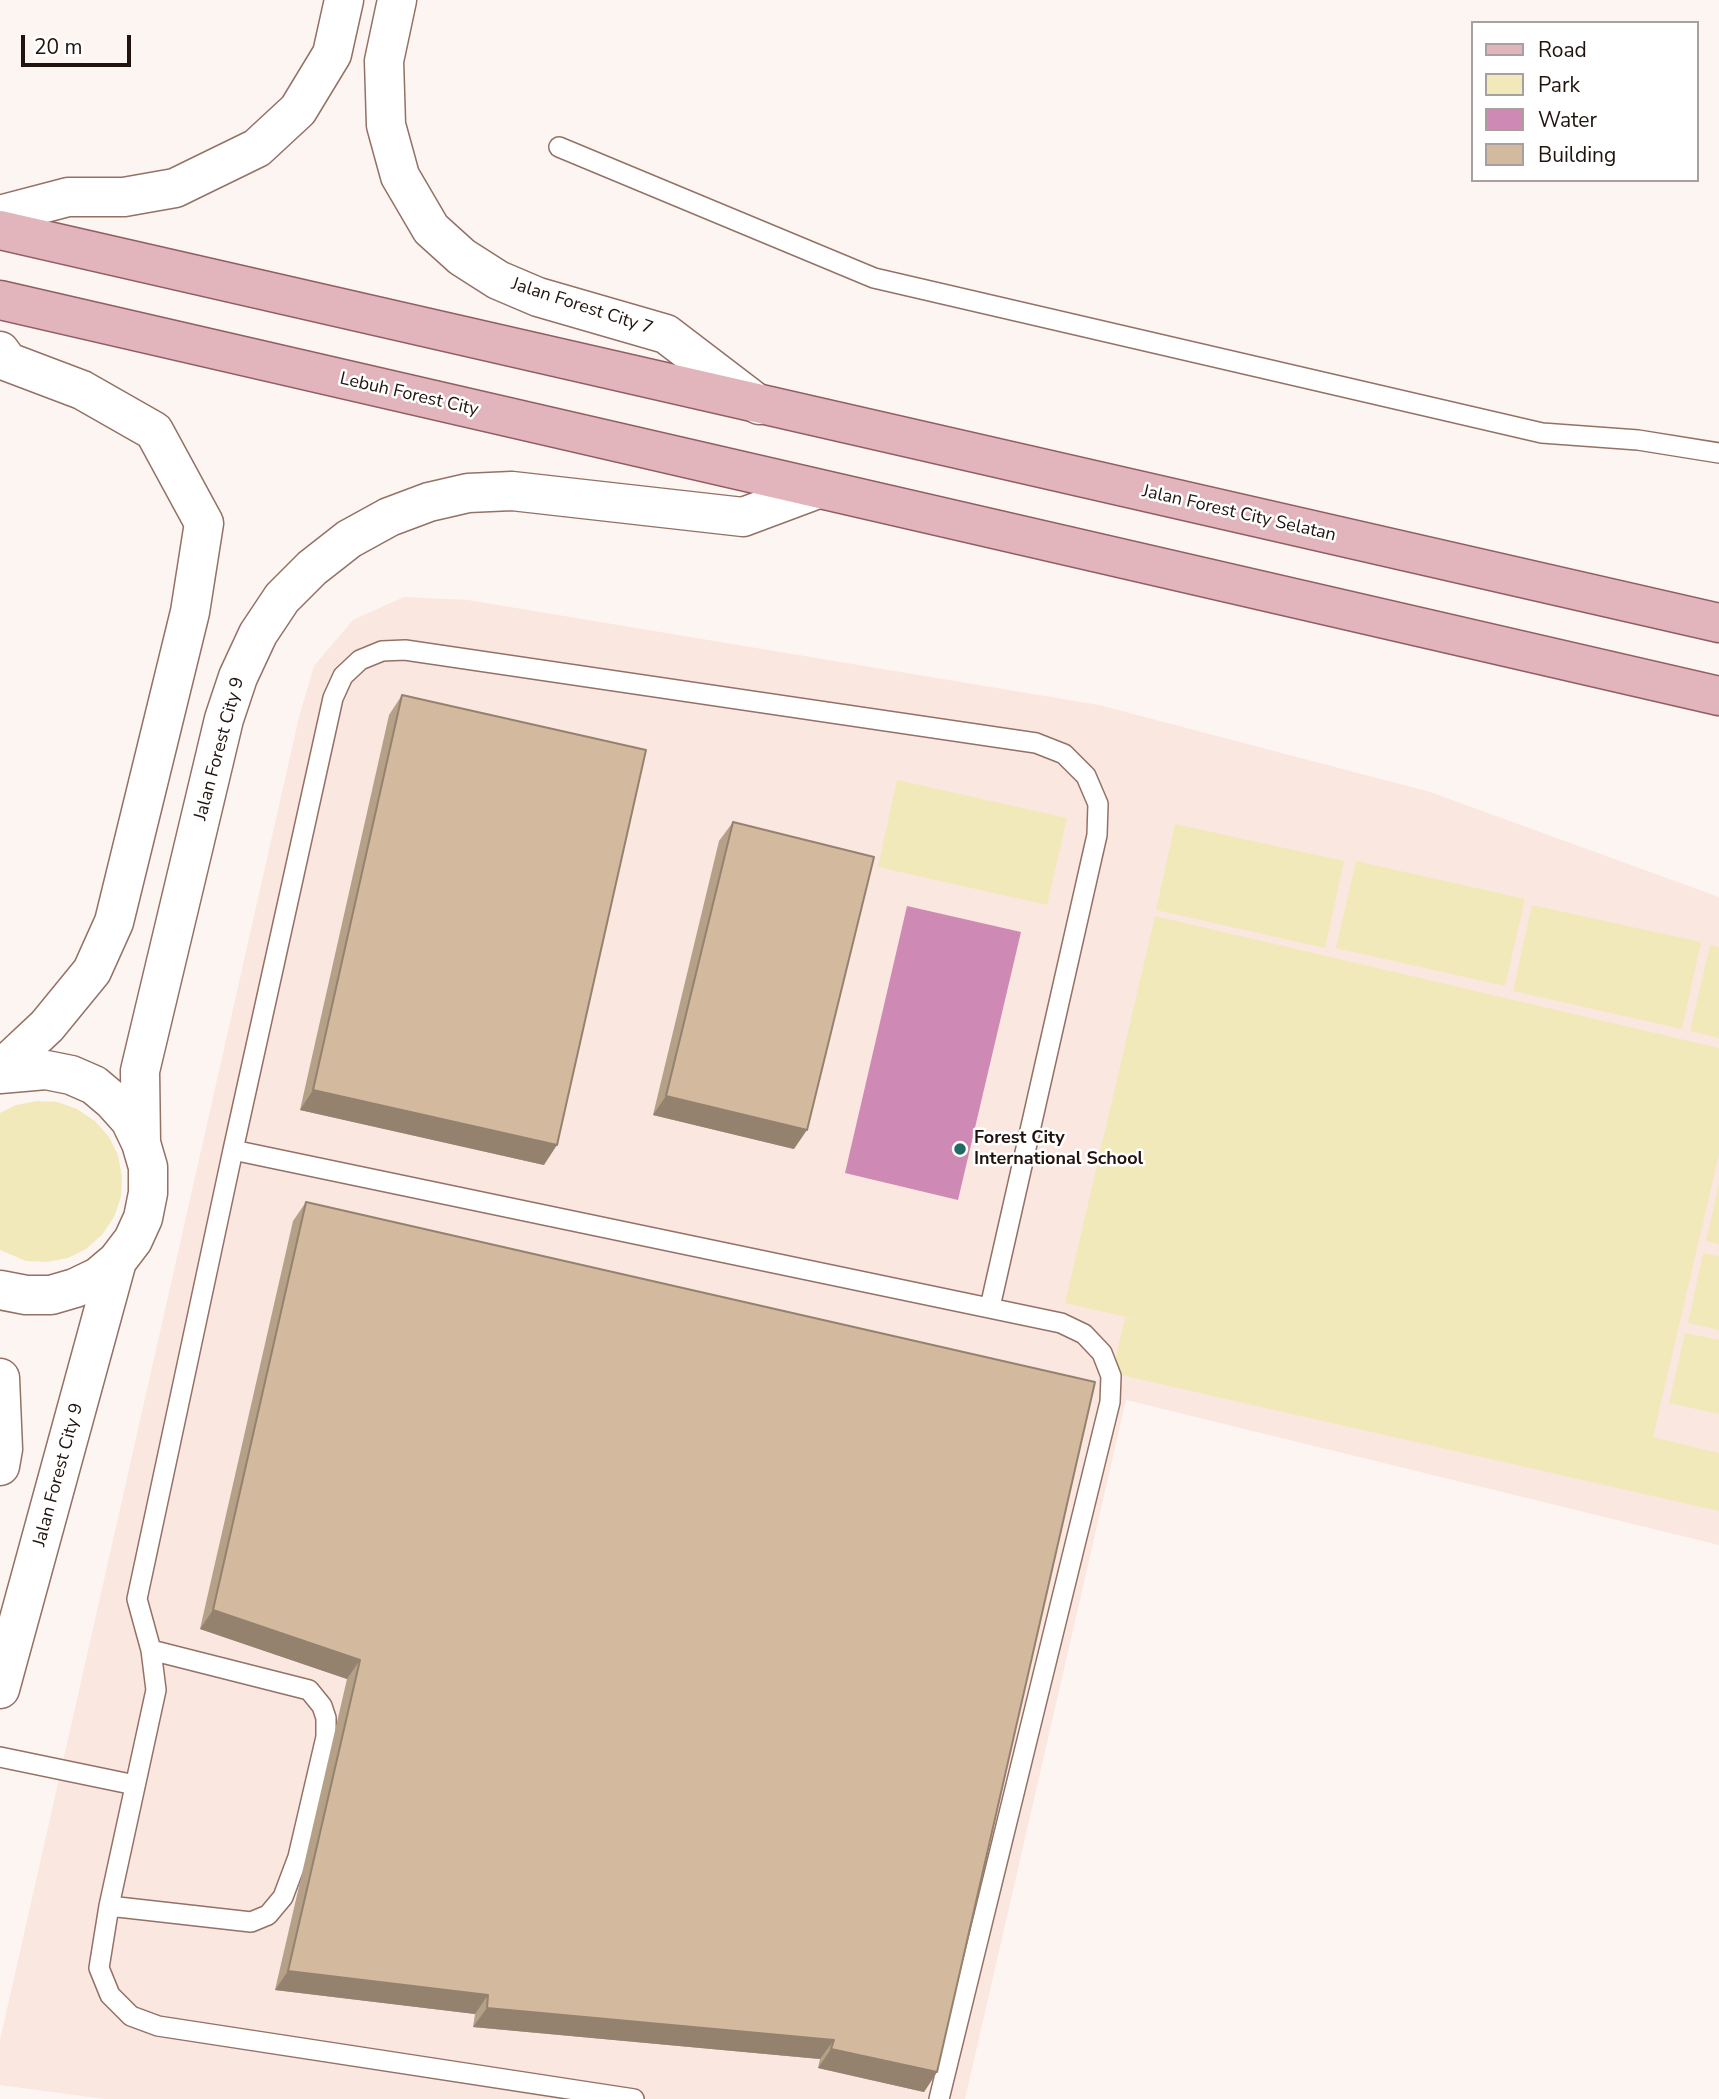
<!DOCTYPE html>
<html>
<head>
<meta charset="utf-8">
<style>
  body { margin:0 }
  #map { position:relative; width:1719px; height:2099px; overflow:hidden; background:#fdf5f2; font-family:"Nunito Sans",sans-serif }
  canvas { display:block }
  .legend { position:absolute; left:1471px; top:21px; width:228px; height:161px; box-sizing:border-box; background:#fff; border:2px solid #a6a19f; margin:0; padding:9px 12px; list-style:none; font-size:21px; color:#21140f }
  .legend li { display:flex; align-items:center; gap:14px; height:35px }
  .legend b { width:35px; border:2px solid #a6a19f }
  .scale { position:absolute; left:21px; top:35px; width:110px; height:32px; box-sizing:border-box; border:4px solid #21140f; border-top:0; padding-left:9px; font-size:21px; line-height:24px; white-space:nowrap; color:#21140f; -webkit-text-stroke:5px #fff; paint-order:stroke }
</style>
</head>
<body>
<div id="map">
<canvas width="1719" height="2099"></canvas>
<ul class="legend">
<li><b style="height:9px;background:#e1b5bb"></b>Road</li>
<li><b style="height:19px;background:#f1e9ba"></b>Park</li>
<li><b style="height:19px;background:#ce8ab4"></b>Water</li>
<li><b style="height:19px;background:#d3ba9e"></b>Building</li>
</ul>
<div class="scale">20 m</div>
</div>
<script>
const ctx = document.querySelector('canvas').getContext('2d');
ctx.lineJoin = 'round';
function fill(path, color) { ctx.fillStyle = color; ctx.fill(path, 'evenodd'); }
const shape = rows => new Path2D(rows.map(r => 'M' + r).join(''));
function strokePath(path, color, width, dash) { ctx.strokeStyle = color; ctx.lineWidth = width; ctx.lineCap = dash ? 'butt' : 'round'; ctx.setLineDash(dash || []); ctx.stroke(path); }
function write(font, color, halo, rows, align = 'center') {
  ctx.font = font + ' "Nunito Sans",sans-serif'; ctx.lineWidth = 5; ctx.setLineDash([]); ctx.textBaseline = 'middle'; ctx.strokeStyle = halo; ctx.fillStyle = color; for (const [text, x, y, turn = 0] of rows) {
    ctx.save(); ctx.translate(x, y); ctx.rotate((+turn || 0) * Math.PI / 180); ctx.textAlign = isNaN(turn) ? turn : align; if (halo) ctx.strokeText(text, 0, 0); ctx.fillText(text, 0, 0); ctx.restore();
  }
}
fill(shape([
  [404,597,468,600,1099,705,1430,792,1719,897,1719,1545,1126,1400,965,2099,104,2099,0,2085,0,2040,299,717,314,666,353,620]
]), '#fae7e0');
fill(shape([
  [897,780,1067,818,1047,905,878,867],
  [1175,824,1344,861,1325,948,1156,910],
  [1356,861,1525,899,1505,986,1336,948],
  [1532,905,1701,942,1682,1029,1513,991],
  [1155,916,1719,1048,1719,1154,1653,1437,1719,1453,1719,1511,1112,1373,1125,1318,1135,1319,1065,1303],
  [1710,945,1719,947,1719,1038,1690,1031],
  [37,1101,58,1102,77,1109,95,1121,109,1137,118,1155,122,1177,121,1197,114,1217,102,1235,86,1249,68,1258,47,1262,26,1261,0,1250,0,1113,16,1105],
  [1719,1184,1719,1244,1706,1241],
  [1703,1253,1719,1256,1719,1330,1688,1323],
  [1685,1333,1719,1340,1719,1414,1669,1403]
]), '#f1e9ba');
fill(shape([
  [907,906,1021,932,958,1200,845,1173]
]), '#ce8ab4');
const lane = shape([
  [559,147,874,278,1542,433,1638,440,1719,453],
  [233,1150,333,698,343,676,360,660,382,651,405,650,1036,743,1064,754,1086,776,1098,804,1097,835,990,1307],
  [0,1757,135,1785],
  [109,1906,251,1922,268,1915,283,1897,298,1857,326,1737,326,1718,322,1706,309,1690,151,1650],
  [634,2099,158,2026,131,2016,110,1995,99,1968,109,1906,156,1690,151,1650,137,1599,233,1150,1061,1323,1084,1334,1102,1353,1111,1376,1110,1402,939,2099]
]);
const secondary = shape([
  [397,0,384,61,386,125,400,176,431,229,462,257,498,280,538,297,666,334,759,405],
  [0,215,68,197,124,197,175,188,257,148,298,110,332,54,344,0],
  [0,351,8,362,82,390,154,431,204,523,190,612,114,922,92,971,47,1026,0,1070],
  [0,1074,46,1070,71,1075,94,1085,113,1101,130,1120,141,1143,148,1167,148,1193,143,1218,133,1240,117,1261,98,1277,75,1288,51,1295,26,1295,0,1290],
  [141,1143,140,1071,224,719,238,677,258,634,282,598,312,568,349,539,389,517,429,502,468,493,512,491,743,517,818,489],
  [0,1378,3,1449,0,1466],
  [0,1689,117,1261]
]);
const primary = shape([
  [0,230,1719,623],
  [0,300,1719,696]
]);
strokePath(lane, '#947165', 22);
strokePath(secondary, '#947165', 41);
strokePath(primary, '#915d61', 41);
strokePath(lane, '#fff', 19);
strokePath(secondary, '#fff', 38);
strokePath(primary, '#e1b5bb', 38);
fill(shape([
  [402,695,544,1165,300,1110,389,715],
  [733,822,794,1149,653,1115,719,841],
  [306,1202,937,2072,924,2092,818,2068,820,2059,473,2027,475,2014,275,1990,347,1679,200,1629,293,1221]
]), '#b5a088');
fill(shape([
  [313,1090,557,1145,544,1165,300,1110],
  [666,1096,807,1130,794,1149,653,1115],
  [213,1610,360,1660,347,1679,200,1629],
  [288,1971,488,1995,475,2014,275,1990],
  [487,2008,834,2040,820,2059,473,2027],
  [831,2049,937,2072,924,2092,818,2068]
]), '#94826f');
const building = shape([
  [402,695,646,750,557,1145,313,1090,402,695],
  [733,822,874,857,807,1130,666,1096,733,822],
  [306,1202,1095,1382,937,2072,831,2049,834,2040,487,2008,488,1995,288,1971,360,1660,213,1610,306,1202]
]);
fill(building, '#d3ba9e');
strokePath(building, '#94826f', 2);
for (const [x, y, r, color] of [
  [960,1149,7,"#206a64"]
]) { const dot = new Path2D(); dot.arc(x, y, r, 0, 2 * Math.PI); ctx.fillStyle = color; ctx.fill(dot); strokePath(dot, '#fff', 2.5); }
write('18px', '#21140f', '#fff', [
  ["Jalan Forest City 7",582,307,18],
  ["Lebuh Forest City",409,395,13],
  ["Jalan Forest City Selatan",1239,514,13],
  ["Jalan Forest City 9",220,749,-75],
  ["Jalan Forest City 9",59,1475,-75]
]);
write('bold 18px', '#21140f', '#fff', [
  ["Forest City",974,1139],
  ["International School",974,1160]
], 'left');
</script>
</body>
</html>
